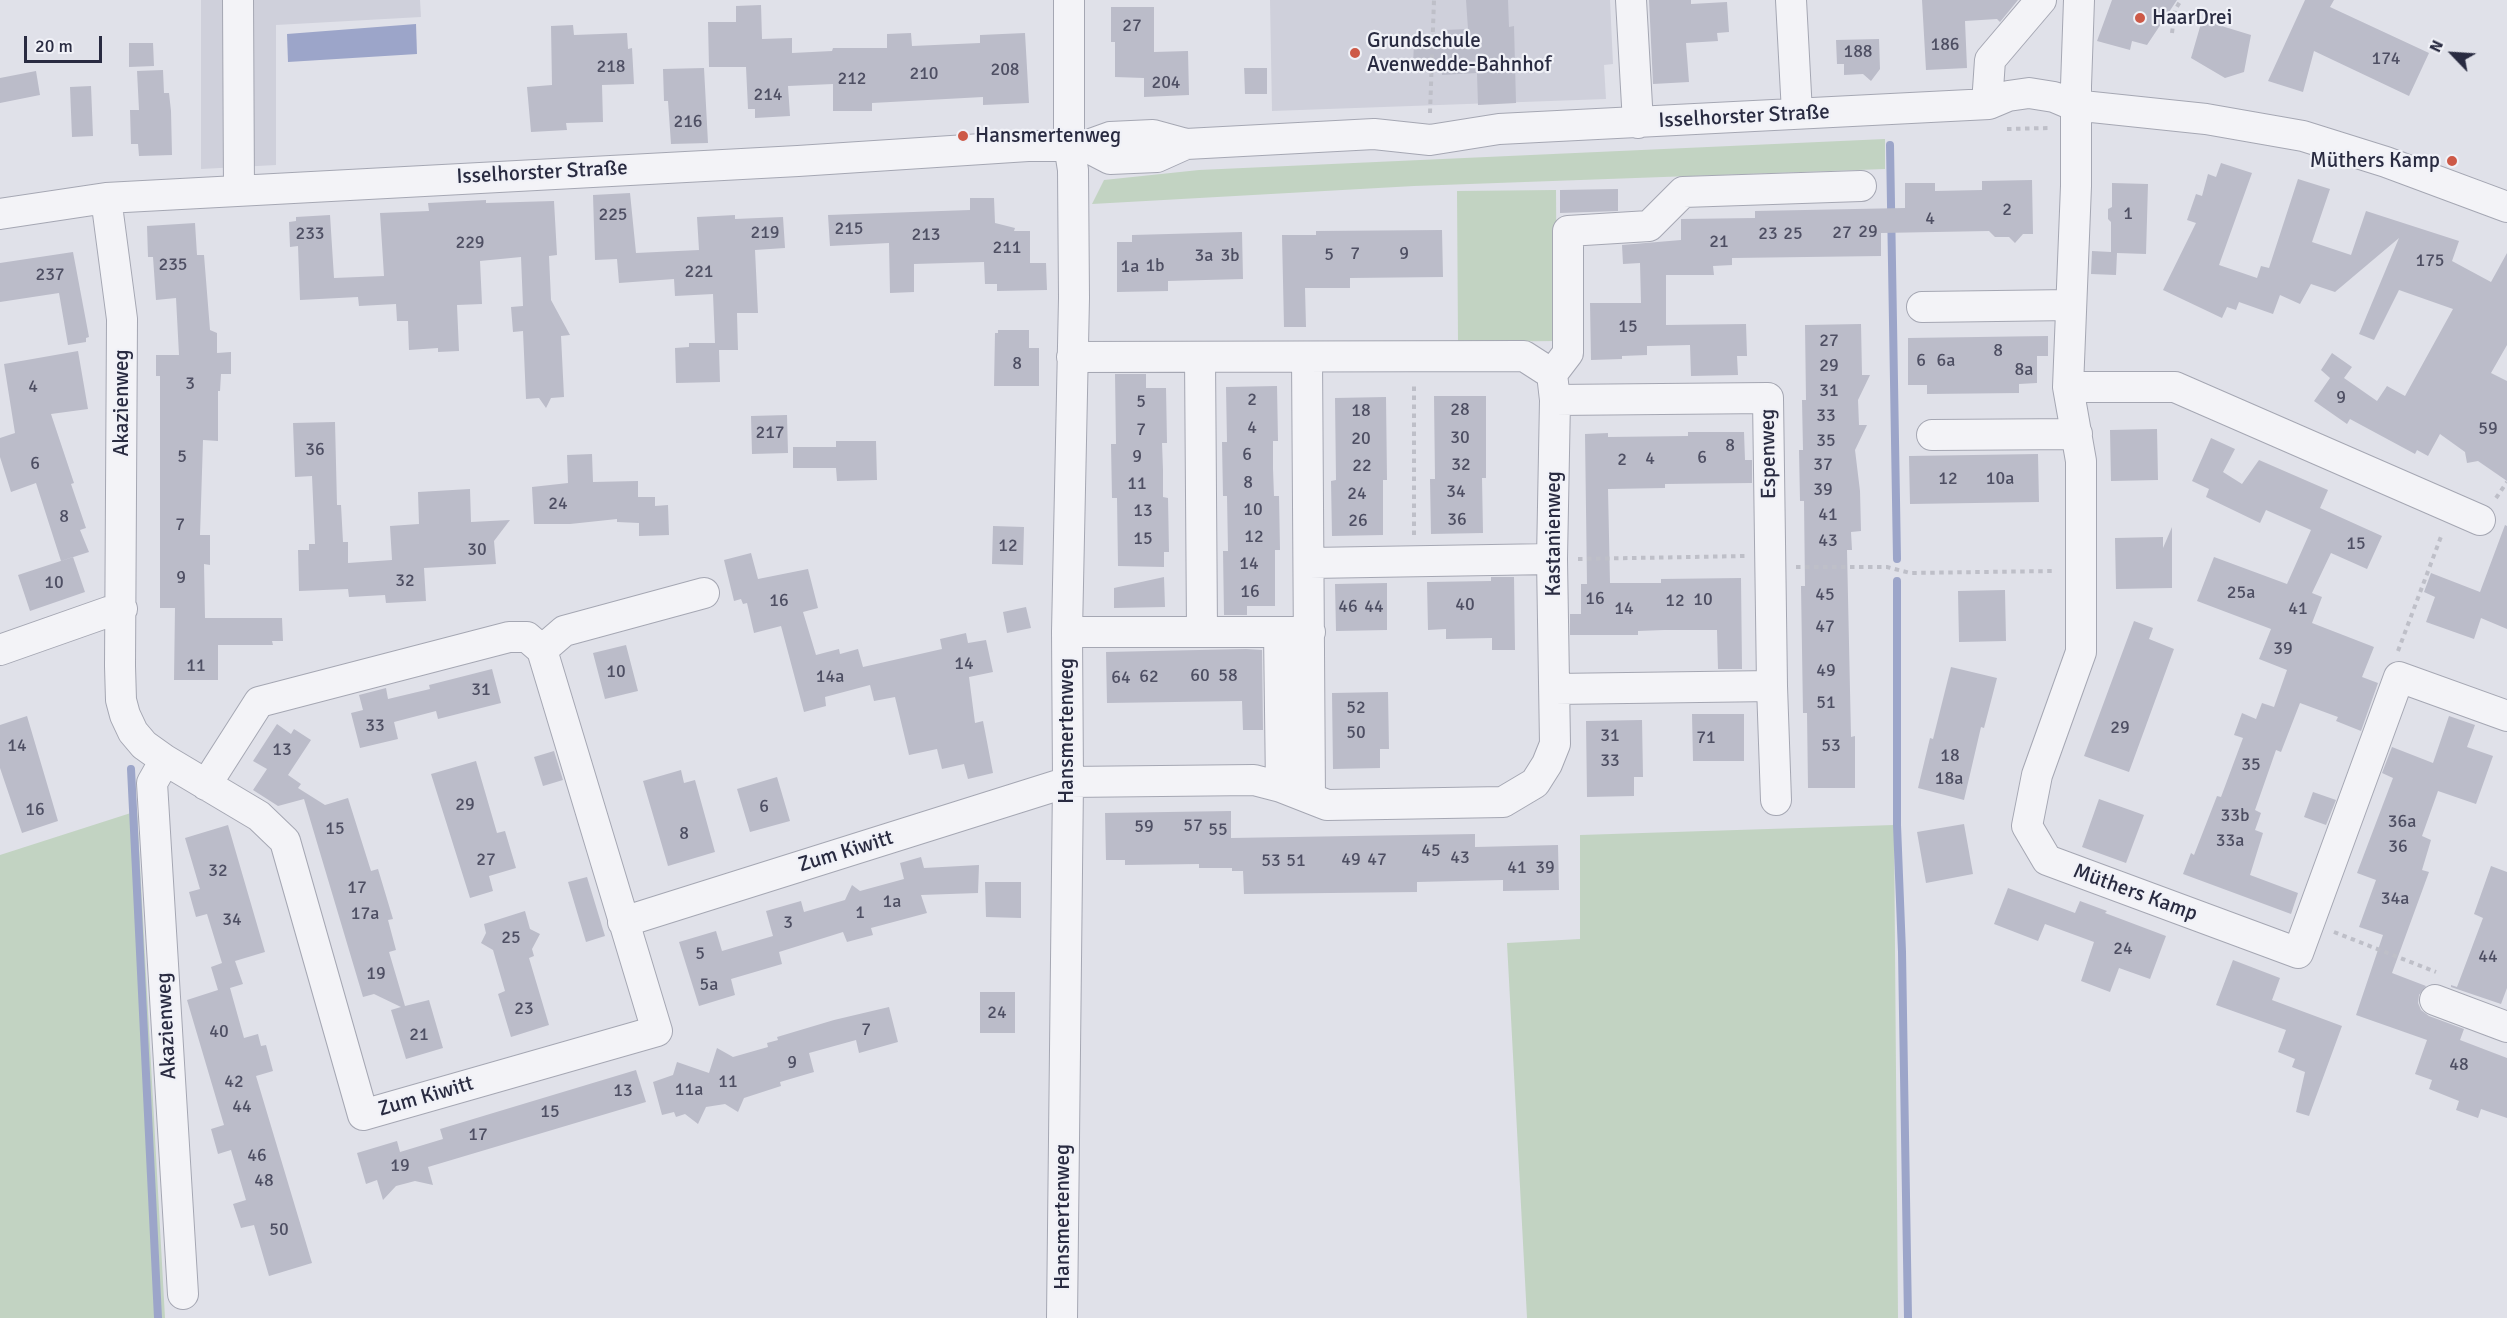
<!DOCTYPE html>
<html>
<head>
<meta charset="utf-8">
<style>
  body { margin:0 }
  #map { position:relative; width:2507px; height:1318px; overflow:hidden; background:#e0e1e9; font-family:Signika,sans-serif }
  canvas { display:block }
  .north { position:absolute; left:2423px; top:24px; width:60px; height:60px; -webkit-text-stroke:4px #f0f1f7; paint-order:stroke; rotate:295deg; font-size:16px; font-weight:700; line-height:24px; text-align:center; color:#292b41 }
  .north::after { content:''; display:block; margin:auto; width:21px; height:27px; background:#292b41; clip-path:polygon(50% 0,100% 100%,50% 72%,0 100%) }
  .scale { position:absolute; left:24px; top:36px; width:78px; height:27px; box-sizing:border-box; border:3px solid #292b41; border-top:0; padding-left:8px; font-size:18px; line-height:21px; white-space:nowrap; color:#292b41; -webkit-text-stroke:4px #f0f1f7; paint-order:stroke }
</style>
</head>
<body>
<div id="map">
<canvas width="2507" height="1318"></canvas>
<div class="north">N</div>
<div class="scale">20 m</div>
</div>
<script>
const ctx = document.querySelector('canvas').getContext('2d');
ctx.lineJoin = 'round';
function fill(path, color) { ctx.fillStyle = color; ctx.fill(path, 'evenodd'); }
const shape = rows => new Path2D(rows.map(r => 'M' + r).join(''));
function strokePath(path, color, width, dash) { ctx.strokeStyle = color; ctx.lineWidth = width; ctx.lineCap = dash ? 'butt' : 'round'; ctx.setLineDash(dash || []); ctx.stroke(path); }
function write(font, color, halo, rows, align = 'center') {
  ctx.font = font + ' Signika,sans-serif'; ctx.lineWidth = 4.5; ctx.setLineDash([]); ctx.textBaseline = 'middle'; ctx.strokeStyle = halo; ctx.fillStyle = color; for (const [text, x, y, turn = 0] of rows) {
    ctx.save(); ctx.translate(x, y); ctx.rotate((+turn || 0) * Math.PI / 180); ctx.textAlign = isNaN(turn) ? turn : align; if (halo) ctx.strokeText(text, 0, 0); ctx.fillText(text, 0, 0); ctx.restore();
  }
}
fill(shape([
  [201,0,420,0,421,17,276,25,276,165,201,169],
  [1270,0,1610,0,1613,64,1604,65,1606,99,1272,111]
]), '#cfd0db');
fill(shape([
  [1885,139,1885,169,1414,186,1092,204,1104,180,1199,170],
  [1556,190,1557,341,1458,342,1457,191],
  [137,811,165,1318,0,1318,0,855],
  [1894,825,1898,1318,1527,1318,1507,943,1580,939,1580,835]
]), '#c2d3c2');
fill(shape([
  [416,24,417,54,288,62,287,34]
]), '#9ca5c9');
strokePath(shape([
  [1890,145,1897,559],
  [1897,581,1897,825,1902,952,1908,1318],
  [131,769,158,1318]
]), '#9ca5c9', 8);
fill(shape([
  [1466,0,1508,0,1509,27,1514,26,1516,103,1478,105,1477,73,1442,75,1442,66,1413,66,1414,42,1441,43,1441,40,1445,40,1444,30,1468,29],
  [1649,0,1691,0,1691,4,1727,2,1729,32,1717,33,1718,41,1686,43,1689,82,1653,84],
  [1922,0,2018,0,2000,22,1997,19,1965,21,1967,68,1926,70],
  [2112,0,2177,0,2147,45,2132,41,2130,50,2097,41],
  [2305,0,2334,0,2330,7,2429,53,2409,96,2314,51,2303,92,2268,81],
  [761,5,762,39,792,38,792,53,832,51,833,48,887,48,887,34,911,33,912,46,980,43,980,35,1025,33,1029,103,983,105,983,97,872,103,872,111,833,111,833,84,788,86,790,116,755,118,755,109,748,109,746,67,709,67,708,22,736,22,736,6],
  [1111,7,1154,7,1154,52,1188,51,1189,95,1144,97,1144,78,1115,77,1115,42,1111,42],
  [2202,20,2251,35,2244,72,2225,78,2191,58],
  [573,25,574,35,627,33,628,49,632,48,634,84,602,85,603,122,566,123,567,130,531,132,527,87,552,85,551,26],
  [1879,39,1880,69,1871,81,1863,74,1844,75,1844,64,1837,64,1836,40],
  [129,43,153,43,154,66,129,67],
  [704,68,708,143,671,144,668,101,664,101,663,69],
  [1244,68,1267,68,1267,94,1245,94],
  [163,70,164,93,169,93,171,111,172,155,139,156,138,144,131,144,130,110,139,110,137,71],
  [36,71,40,95,0,103,0,78],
  [91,86,93,136,72,137,70,87],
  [2221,163,2252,173,2219,265,2257,278,2261,266,2269,268,2298,179,2330,189,2312,242,2351,255,2366,211,2459,241,2452,261,2491,282,2507,253,2507,345,2491,373,2507,381,2507,481,2478,461,2467,463,2465,452,2440,434,2428,456,2417,450,2415,454,2350,419,2347,424,2314,401,2330,378,2321,370,2332,353,2352,367,2344,378,2377,401,2387,386,2405,396,2453,309,2399,290,2374,340,2359,334,2399,238,2335,292,2311,284,2300,304,2280,295,2273,314,2239,302,2236,310,2227,307,2222,318,2163,290,2196,223,2187,220,2196,194,2202,196,2208,174,2216,177],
  [2032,180,2033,234,2023,234,2015,243,2009,237,1995,237,1989,231,1881,233,1881,256,1732,258,1732,265,1713,266,1714,275,1666,275,1666,325,1746,324,1747,356,1737,356,1738,375,1691,376,1690,345,1647,346,1647,355,1622,356,1622,359,1591,360,1590,303,1641,303,1640,263,1623,264,1622,245,1681,240,1681,219,1755,218,1755,211,1905,208,1905,183,1935,183,1935,191,1982,190,1982,181],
  [2112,183,2148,184,2146,254,2117,253,2116,275,2091,274,2092,251,2111,252,2111,222,2108,219,2108,209,2112,207],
  [1618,189,1618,211,1560,213,1560,190],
  [630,193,636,253,699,250,697,217,735,215,735,219,783,217,785,248,755,250,758,313,737,313,738,350,719,350,720,382,676,383,675,348,689,347,689,343,715,343,713,294,675,296,674,279,619,283,617,259,595,260,593,195],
  [970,198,994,198,995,223,1015,228,1014,231,1030,231,1030,263,1046,263,1047,290,997,291,997,284,985,284,984,262,914,264,914,292,890,293,889,243,830,246,828,215,970,210],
  [486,200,486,203,554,201,557,255,549,256,551,300,570,335,561,336,564,397,551,398,546,408,539,398,526,399,523,331,513,332,511,307,523,306,521,257,480,261,482,304,457,305,459,351,438,352,438,348,409,350,408,321,397,321,396,304,359,306,358,297,300,300,298,246,290,247,289,222,296,221,296,217,330,215,334,278,384,276,380,213,429,211,428,203],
  [195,223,197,255,204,255,210,330,217,333,217,353,231,352,231,374,221,374,220,391,218,391,218,441,203,440,200,535,210,535,210,565,204,564,205,618,282,618,283,641,272,641,273,645,218,645,218,680,174,680,175,608,160,608,160,376,156,376,156,355,179,355,176,298,156,300,153,257,148,257,147,226],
  [1442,230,1443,277,1350,278,1350,288,1305,288,1306,327,1284,327,1282,235,1316,235,1316,231],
  [1242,232,1243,279,1168,281,1168,291,1117,292,1117,242,1132,242,1132,235],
  [73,252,89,337,86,338,86,342,68,345,59,293,0,302,0,263],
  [1861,324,1862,375,1870,375,1858,400,1859,425,1867,425,1855,450,1860,491,1861,531,1851,532,1852,550,1847,550,1851,737,1855,736,1855,788,1808,788,1807,713,1803,713,1801,586,1805,586,1804,501,1800,501,1799,450,1803,450,1802,400,1806,400,1805,325],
  [998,330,1029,330,1029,348,1039,348,1039,386,994,386,995,333,998,333],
  [2048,336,2048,356,2037,356,2037,383,2019,384,2019,393,1927,394,1927,385,1908,385,1908,338],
  [78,351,88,409,51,414,74,483,71,484,86,528,80,530,89,552,61,561,36,483,11,492,0,457,0,438,15,433,4,364],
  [1115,374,1146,374,1146,388,1166,388,1167,443,1162,443,1163,470,1163,497,1168,498,1169,552,1164,552,1164,567,1118,566,1117,498,1112,498,1111,444,1116,444],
  [1277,386,1278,441,1273,441,1273,469,1274,496,1279,496,1280,550,1275,550,1275,606,1247,606,1247,615,1224,615,1223,551,1228,551,1227,496,1223,496,1222,442,1227,442,1226,387],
  [1434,396,1486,396,1486,478,1482,478,1483,533,1431,534,1430,479,1435,479],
  [1386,397,1387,480,1383,480,1383,535,1332,536,1331,481,1336,480,1335,398],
  [787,415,788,453,752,454,751,416],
  [335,422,337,505,341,505,343,542,348,542,348,563,392,560,390,526,419,524,418,492,470,489,471,522,510,520,494,541,496,564,424,568,426,601,386,603,385,595,349,597,348,589,299,591,298,550,309,550,309,544,315,544,312,476,295,477,293,423],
  [2157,429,2158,480,2111,481,2110,430],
  [1688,432,1744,432,1745,460,1752,460,1752,483,1665,484,1665,488,1608,489,1610,583,1661,583,1661,579,1741,578,1742,669,1718,669,1717,630,1664,630,1638,631,1638,635,1570,635,1570,614,1581,614,1581,584,1587,584,1585,434,1608,433,1608,437,1688,436],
  [2211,438,2235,449,2223,472,2242,484,2259,460,2328,490,2320,508,2382,536,2367,569,2331,553,2312,593,2322,597,2312,623,2374,647,2362,677,2378,683,2361,731,2336,721,2338,717,2300,703,2281,752,2276,750,2255,810,2261,813,2255,830,2263,833,2250,875,2298,893,2291,914,2183,874,2191,853,2194,855,2217,796,2221,797,2243,738,2234,735,2242,713,2256,719,2262,703,2274,707,2287,670,2259,659,2271,629,2197,601,2214,557,2287,584,2311,530,2266,510,2260,523,2206,497,2209,489,2192,481],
  [836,441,876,441,877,480,837,481,836,468,793,468,793,447,836,447],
  [592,454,593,482,638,481,638,497,655,497,655,506,668,505,669,535,639,536,639,523,617,522,617,519,570,524,534,524,532,487,568,483,567,455],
  [2038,454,2039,502,1910,504,1909,456],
  [2505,525,2507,526,2507,629,2481,618,2474,639,2426,622,2435,597,2424,592,2431,573,2480,592],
  [993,526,1024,527,1023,565,992,564],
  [2172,527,2172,588,2116,589,2115,538,2163,537,2163,548],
  [751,553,758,579,808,569,818,608,803,612,816,655,839,649,840,654,858,649,863,667,942,649,940,639,966,633,968,643,986,640,993,672,969,677,975,723,983,721,993,773,968,779,964,764,942,769,937,749,909,755,895,697,874,701,870,685,825,697,826,706,804,712,781,626,754,633,747,603,743,604,741,599,734,601,724,560],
  [73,557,85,592,30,611,18,575],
  [1164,577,1165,607,1114,608,1114,588],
  [1491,577,1514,577,1515,650,1492,650,1492,638,1446,639,1446,629,1428,630,1427,582,1491,581],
  [1387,583,1387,630,1336,631,1335,584],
  [2005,590,2006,641,1959,642,1958,591],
  [1026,607,1031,628,1007,633,1003,612],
  [2134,621,2153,628,2149,639,2174,649,2129,772,2084,756],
  [626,645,638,691,605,699,593,653],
  [1246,649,1262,650,1263,730,1243,730,1242,701,1107,703,1106,652],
  [1951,667,1997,678,1984,728,1981,727,1964,800,1918,788,1930,738,1933,739],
  [492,669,501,703,438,719,436,711,394,722,398,739,360,748,351,713,363,710,359,695,386,688,388,699,430,689,429,685],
  [1388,692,1389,749,1380,749,1380,768,1333,769,1332,693],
  [1692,714,1744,714,1744,761,1693,761],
  [27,716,58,821,22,833,0,768,0,725],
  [2449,716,2475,725,2467,747,2493,756,2476,804,2438,791,2422,836,2431,840,2422,870,2429,872,2392,973,2426,986,2419,995,2418,1003,2421,1010,2429,1016,2464,1029,2460,1040,2507,1058,2507,1118,2481,1109,2478,1118,2456,1110,2459,1101,2429,1089,2432,1080,2415,1074,2427,1040,2356,1015,2383,935,2359,927,2376,880,2357,873,2393,778,2382,773,2392,747,2433,763],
  [1642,720,1643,777,1634,777,1634,796,1587,797,1586,721],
  [277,724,291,734,294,729,311,740,288,775,301,784,298,788,325,805,348,798,371,871,378,869,393,919,388,920,396,950,389,952,405,1006,429,1000,443,1048,406,1059,391,1010,401,1007,374,994,363,997,304,799,278,806,253,790,267,769,253,761],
  [554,751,563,780,543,786,534,757],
  [476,761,497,833,505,831,516,868,489,876,493,891,470,898,431,774],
  [681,770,684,783,695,780,715,852,668,866,643,781],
  [777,777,790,821,750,832,737,789],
  [2313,792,2336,800,2326,825,2304,817],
  [2099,799,2144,815,2126,863,2082,847],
  [1231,811,1231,838,1475,834,1475,847,1558,845,1559,890,1503,891,1503,880,1417,882,1417,892,1244,894,1243,871,1232,871,1232,868,1199,868,1199,864,1125,865,1125,860,1106,860,1105,813],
  [1964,824,1973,874,1926,883,1917,832],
  [228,825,265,952,235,961,243,984,230,988,244,1038,258,1034,261,1046,266,1045,273,1071,256,1076,312,1263,269,1276,254,1225,241,1228,233,1204,246,1200,231,1150,218,1154,211,1129,224,1125,187,1000,218,990,211,967,222,963,207,914,196,917,192,903,189,892,200,889,185,838],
  [921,857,924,868,979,865,978,893,921,895,927,913,871,928,873,935,847,942,843,932,779,952,782,964,731,979,735,995,699,1006,679,942,716,931,722,951,773,936,766,911,801,901,804,912,845,900,852,885,860,891,904,879,900,863],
  [2491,866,2507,872,2507,988,2501,1004,2451,987,2451,985,2457,987,2483,918,2474,914],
  [587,877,605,936,586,942,568,882],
  [985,882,1021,882,1021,918,986,917],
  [2008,888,2075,913,2080,901,2107,911,2105,913,2166,936,2150,979,2119,968,2110,992,2081,981,2094,942,2045,924,2038,941,1994,924],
  [525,911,530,929,540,934,532,949,534,956,529,958,549,1025,511,1037,498,994,505,991,493,950,481,943,486,933,484,924],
  [2233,960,2280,978,2272,1000,2342,1026,2309,1116,2296,1112,2305,1072,2292,1067,2295,1059,2278,1052,2286,1030,2216,1005],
  [980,992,1015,992,1015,1033,980,1033],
  [889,1007,898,1042,859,1053,856,1040,809,1053,814,1072,780,1082,781,1086,744,1098,738,1112,725,1104,706,1107,698,1124,685,1114,676,1117,674,1112,662,1115,653,1082,673,1075,677,1062,709,1073,717,1048,733,1057,768,1047,767,1043,778,1040,777,1037,834,1020],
  [636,1070,646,1102,428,1167,433,1185,415,1181,396,1186,383,1200,377,1180,366,1184,357,1153,397,1141,400,1152,443,1139,440,1129]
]), '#bbbcc9');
const minor = shape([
  [238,0,239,190],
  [1631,0,1638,123],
  [1791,0,1797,113],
  [2079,0,2076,86,2076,186,2068,387,2081,461,2081,652,2037,775,2027,826,2047,860,2298,953,2399,677,2507,716],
  [1987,104,1990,60,2041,0],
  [1085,146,1110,137,1153,135,1186,144,1374,134,1430,140,1499,129,1989,104,2008,96,2029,93,2054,97,2073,105,2206,119,2303,136,2386,162,2507,207],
  [106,198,122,319,120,666,121,700,125,715,133,732,144,745,165,760,259,816,285,841,363,1115,657,1031,542,650,527,637,509,637,259,702,206,785],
  [0,214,106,198,798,161,1028,146,1085,146,1110,159,1133,158,1157,157,1186,144],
  [1922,307,2071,305],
  [1200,357,1202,631],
  [1307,357,1310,798],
  [1552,374,1568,353,1568,231,1649,226,1683,192,1861,186],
  [2068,387,2175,387,2480,520],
  [1555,400,1768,398,1772,686,1776,800],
  [1932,435,2077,434],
  [1310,563,1552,559],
  [1067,632,1310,632],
  [1279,632,1281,787],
  [0,650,108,612,122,609],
  [542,650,564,631,704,593],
  [1555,689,1772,686],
  [165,760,152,783,183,1294],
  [623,922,1068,782,1254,780,1281,787,1327,805,1503,802,1535,783,1547,764,1555,744,1552,559,1555,400,1552,374,1524,356,1072,357],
  [2435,1000,2507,1027],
  [1062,1318,1068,782,1067,632,1074,298,1073,170,1069,145,1069,0]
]);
strokePath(minor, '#a5a7b3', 32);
strokePath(shape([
  [2172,33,2175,10,2181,0],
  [1430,113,1434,0],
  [2007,129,2050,128],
  [2496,498,2507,482],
  [1414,535,1414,383],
  [1578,559,1745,556],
  [1796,567,1887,567,1910,573,2055,571],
  [2398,651,2442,534],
  [2334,932,2436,972]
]), '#bebfc8', 4, [4.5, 4.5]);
strokePath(minor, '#f3f3f7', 30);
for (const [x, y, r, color] of [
  [2140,18,6,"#cd5947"],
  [1355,53,6,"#cd5947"],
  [963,136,6,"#cd5947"],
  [2452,161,6,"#cd5947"]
]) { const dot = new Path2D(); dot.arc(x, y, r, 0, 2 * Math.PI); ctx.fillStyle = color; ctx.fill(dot); strokePath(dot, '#f0f1f7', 2); }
write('18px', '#4e4f63', null, [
  ["27",1132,26],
  ["186",1945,45],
  ["188",1858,52],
  ["174",2386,59],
  ["218",611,67],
  ["208",1005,70],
  ["210",924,74],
  ["212",852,79],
  ["204",1166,83],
  ["214",768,95],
  ["216",688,122],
  ["2",2007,210],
  ["1",2128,214],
  ["225",613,215],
  ["4",1930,219],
  ["215",849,229],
  ["29",1868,232],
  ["219",765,233],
  ["27",1842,233],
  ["233",310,234],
  ["23",1768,234],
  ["25",1793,234],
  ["213",926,235],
  ["21",1719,242],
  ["229",470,243],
  ["211",1007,248],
  ["7",1355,254],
  ["9",1404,254],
  ["5",1329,255],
  ["3a",1204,256],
  ["3b",1230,256],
  ["175",2430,261],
  ["235",173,265],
  ["1b",1155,266],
  ["1a",1130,267],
  ["221",699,272],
  ["237",50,275],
  ["15",1628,327],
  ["27",1829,341],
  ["8",1998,351],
  ["6",1921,361],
  ["6a",1946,361],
  ["8",1017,364],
  ["29",1829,366],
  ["8a",2024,370],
  ["3",190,384],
  ["4",33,387],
  ["31",1829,391],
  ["9",2341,398],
  ["2",1252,400],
  ["5",1141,402],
  ["28",1460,410],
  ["18",1361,411],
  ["33",1826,416],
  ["4",1252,428],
  ["59",2488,429],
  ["7",1141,430],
  ["217",770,433],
  ["30",1460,438],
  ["20",1361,439],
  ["35",1826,441],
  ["8",1730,446],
  ["36",315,450],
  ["6",1247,455],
  ["5",182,457],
  ["9",1137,457],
  ["6",1702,458],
  ["4",1650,459],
  ["2",1622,460],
  ["6",35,464],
  ["32",1461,465],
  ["37",1823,465],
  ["22",1362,466],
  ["12",1948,479],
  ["10a",2000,479],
  ["8",1248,483],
  ["11",1137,484],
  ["39",1823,490],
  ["34",1456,492],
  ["24",1357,494],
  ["24",558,504],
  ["10",1253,510],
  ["13",1143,511],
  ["41",1828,515],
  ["8",64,517],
  ["36",1457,520],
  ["26",1358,521],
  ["7",180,525],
  ["12",1254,537],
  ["15",1143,539],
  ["43",1828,541],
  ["15",2356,544],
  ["12",1008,546],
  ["30",477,550],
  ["14",1249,564],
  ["9",181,578],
  ["32",405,581],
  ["10",54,583],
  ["16",1250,592],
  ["25a",2241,593],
  ["45",1825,595],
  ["16",1595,599],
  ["10",1703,600],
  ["16",779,601],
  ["12",1675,601],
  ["40",1465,605],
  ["46",1348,607],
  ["44",1374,607],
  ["14",1624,609],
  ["41",2298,609],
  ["47",1825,627],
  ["39",2283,649],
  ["14",964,664],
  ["11",196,666],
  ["49",1826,671],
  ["10",616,672],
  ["60",1200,676],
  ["58",1228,676],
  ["14a",830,677],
  ["62",1149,677],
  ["64",1121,678],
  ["31",481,690],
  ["51",1826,703],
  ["52",1356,708],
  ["33",375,726],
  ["29",2120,728],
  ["50",1356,733],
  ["31",1610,736],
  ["71",1706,738],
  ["14",17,746],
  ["53",1831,746],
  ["13",282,750],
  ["18",1950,756],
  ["33",1610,761],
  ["35",2251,765],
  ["18a",1949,779],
  ["29",465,805],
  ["6",764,807],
  ["16",35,810],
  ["33b",2235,816],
  ["36a",2402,822],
  ["57",1193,826],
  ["59",1144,827],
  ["15",335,829],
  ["55",1218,830],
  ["8",684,834],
  ["33a",2230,841],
  ["36",2398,847],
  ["45",1431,851],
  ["43",1460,858],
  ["27",486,860],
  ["49",1351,860],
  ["47",1377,860],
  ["53",1271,861],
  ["51",1296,861],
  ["41",1517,868],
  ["39",1545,868],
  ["32",218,871],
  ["17",357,888],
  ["34a",2395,899],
  ["1a",892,902],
  ["1",860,913],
  ["17a",365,914],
  ["34",232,920],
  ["3",788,923],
  ["25",511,938],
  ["24",2123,949],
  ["5",700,954],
  ["44",2488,957],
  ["19",376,974],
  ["5a",709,985],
  ["23",524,1009],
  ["24",997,1013],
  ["7",866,1030],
  ["40",219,1032],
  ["21",419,1035],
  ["9",792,1063],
  ["48",2459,1065],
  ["42",234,1082],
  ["11",728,1082],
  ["11a",689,1090],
  ["13",623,1091],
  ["44",242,1107],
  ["15",550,1112],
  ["17",478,1135],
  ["46",257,1156],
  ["19",400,1166],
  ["48",264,1181],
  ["50",279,1230]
]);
write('21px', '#292b41', '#f0f1f7', [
  ["HaarDrei",2152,18],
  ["Grundschule",1367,41],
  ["Avenwedde-Bahnhof",1367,65],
  ["Hansmertenweg",975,136],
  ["Müthers Kamp",2440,161,"right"]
], 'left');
write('21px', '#292b41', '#f0f1f7', [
  ["Isselhorster Straße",1744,117,-3],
  ["Isselhorster Straße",542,173,-3],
  ["Akazienweg",122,403,-90],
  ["Espenweg",1769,454,-91],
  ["Kastanienweg",1554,534,-90],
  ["Hansmertenweg",1067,731,-90],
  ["Zum Kiwitt",846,852,-17],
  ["Müthers Kamp",2135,893,20],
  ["Akazienweg",167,1026,-93],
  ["Zum Kiwitt",426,1097,-16],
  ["Hansmertenweg",1063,1217,-90]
]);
</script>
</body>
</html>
